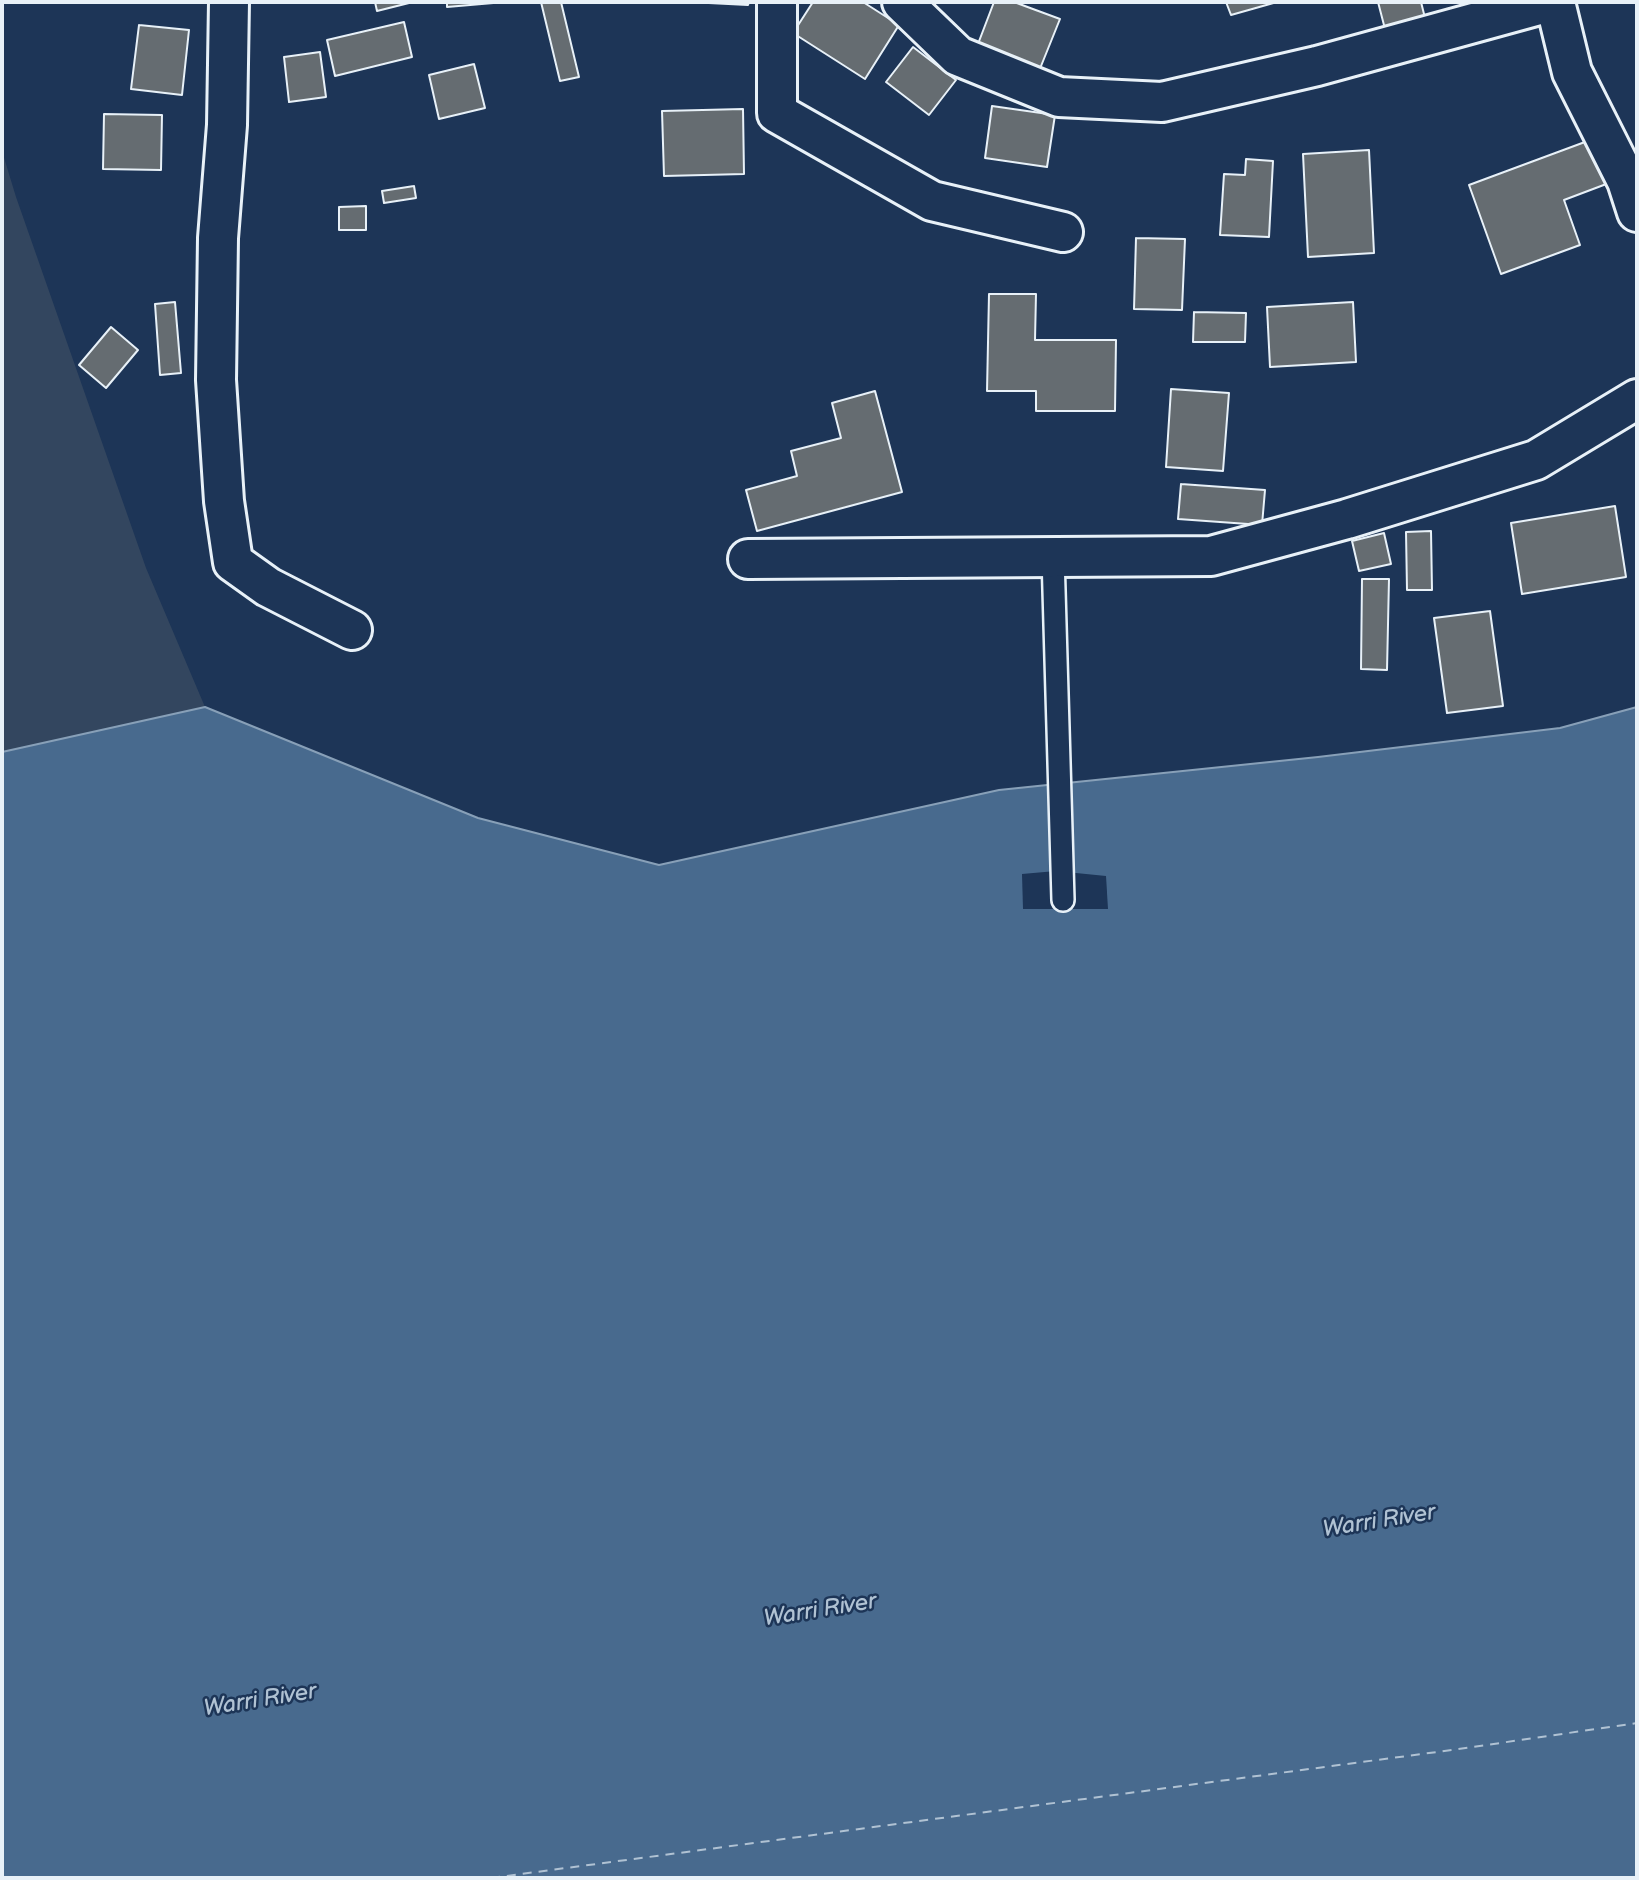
<!DOCTYPE html>
<html>
<head>
<meta charset="utf-8">
<style>
  body { margin:0 }
  #map { position:relative; width:1639px; height:1880px; overflow:hidden; background:#1d3557; font-family:"Balsamiq Sans",sans-serif }
  canvas { display:block }
  .frame { position:absolute; inset:0; border:4px solid #e8f1f8; pointer-events:none }
</style>
</head>
<body>
<div id="map">
<canvas width="1639" height="1880"></canvas>
<div class="frame"></div>
</div>
<script>
const ctx = document.querySelector('canvas').getContext('2d');
ctx.lineJoin = 'round';
function fill(path, color) { ctx.fillStyle = color; ctx.fill(path, 'evenodd'); }
const shape = rows => new Path2D(rows.map(r => 'M' + r).join(''));
function strokePath(path, color, width, dash) { ctx.strokeStyle = color; ctx.lineWidth = width; ctx.lineCap = dash ? 'butt' : 'round'; ctx.setLineDash(dash || []); ctx.stroke(path); }
function write(font, color, halo, rows, align = 'center') {
  ctx.font = font + ' "Balsamiq Sans",sans-serif'; ctx.lineWidth = 5; ctx.setLineDash([]); ctx.textBaseline = 'middle'; ctx.strokeStyle = halo; ctx.fillStyle = color; for (const [text, x, y, turn = 0] of rows) {
    ctx.save(); ctx.translate(x, y); ctx.rotate((+turn || 0) * Math.PI / 180); ctx.textAlign = isNaN(turn) ? turn : align; if (halo) ctx.strokeText(text, 0, 0); ctx.fillText(text, 0, 0); ctx.restore();
  }
}
fill(shape([
  [2,151,16,197,146,568,205,707,2,752]
]), '#33465f');
const water = shape([
  [205,707,478,818,659,865,999,790,1318,757,1560,728,1637,707,1637,1878,2,1878,2,752,205,707]
]);
fill(water, '#486a8e');
strokePath(water, '#88a0b8', 2);
fill(shape([
  [1056,871,1106,876,1108,909,1023,909,1022,874]
]), '#1d3557');
strokePath(shape([
  [491,1878,1452,1750,1637,1723]
]), '#b0c2d3', 2, [9, 7]);
const building = shape([
  [375,2,413,2,377,11,375,2],
  [447,2,505,2,447,7,447,2],
  [541,2,561,2,579,77,560,81,541,2],
  [689,2,749,2,748,5,689,2],
  [813,2,863,2,899,25,865,79,793,33,813,2],
  [994,2,1014,2,1060,19,1035,81,973,57,994,2],
  [1226,2,1277,2,1231,15,1226,2],
  [1378,2,1421,2,1425,18,1385,29,1378,2],
  [404,22,412,57,335,76,327,40,404,22],
  [139,25,189,30,182,95,131,89,139,25],
  [913,47,956,80,929,115,886,82,913,47],
  [320,52,326,97,289,102,284,57,320,52],
  [474,64,485,108,439,119,429,75,474,64],
  [992,106,1055,115,1047,167,985,158,992,106],
  [743,109,744,174,664,176,662,111,743,109],
  [104,114,162,115,161,170,103,169,104,114],
  [1593,139,1609,183,1564,200,1580,245,1501,274,1469,185,1593,139],
  [1369,150,1374,253,1308,257,1303,154,1369,150],
  [1246,159,1273,161,1269,237,1220,235,1224,174,1245,175,1246,159],
  [414,186,416,198,384,203,382,191,414,186],
  [366,206,366,230,339,230,339,207,366,206],
  [1136,238,1185,239,1182,310,1134,309,1136,238],
  [989,294,1036,294,1035,340,1116,340,1115,411,1036,411,1036,391,987,391,989,294],
  [175,302,181,373,160,375,155,304,175,302],
  [1353,302,1356,362,1270,367,1267,307,1353,302],
  [1194,312,1246,313,1245,342,1193,342,1194,312],
  [111,327,138,350,106,388,79,365,111,327],
  [1171,389,1229,393,1223,471,1166,467,1171,389],
  [875,391,902,492,757,531,746,490,797,476,791,451,841,438,832,403,875,391],
  [1181,484,1265,490,1262,525,1178,519,1181,484],
  [1615,506,1626,577,1522,594,1511,523,1615,506],
  [1431,531,1432,590,1407,590,1406,532,1431,531],
  [1384,533,1391,564,1359,571,1352,541,1384,533],
  [1362,579,1389,579,1387,670,1361,669,1362,579],
  [1490,611,1503,706,1447,713,1434,618,1490,611]
]);
fill(building, '#656c71');
strokePath(building, '#e8f1f8', 2);
const service = shape([
  [1053,556,1063,900]
]);
const minor = shape([
  [229,2,227,125,218,238,216,380,224,501,233,562,268,587,352,630],
  [777,2,777,113,932,201,1063,232],
  [902,2,958,56,1059,97,1162,102,1317,66,1550,2],
  [1555,2,1572,72,1627,181,1637,212],
  [748,559,1211,556,1347,519,1536,460,1637,399]
]);
strokePath(service, '#e8f1f8', 26);
strokePath(minor, '#e8f1f8', 44);
strokePath(service, '#1d3557', 21);
strokePath(minor, '#1d3557', 38);
write('italic 23px', '#b0c2d3', '#1d3557', [
  ["Warri River",1379,1522,-9],
  ["Warri River",820,1611,-9],
  ["Warri River",260,1701,-9]
]);
</script>
</body>
</html>
